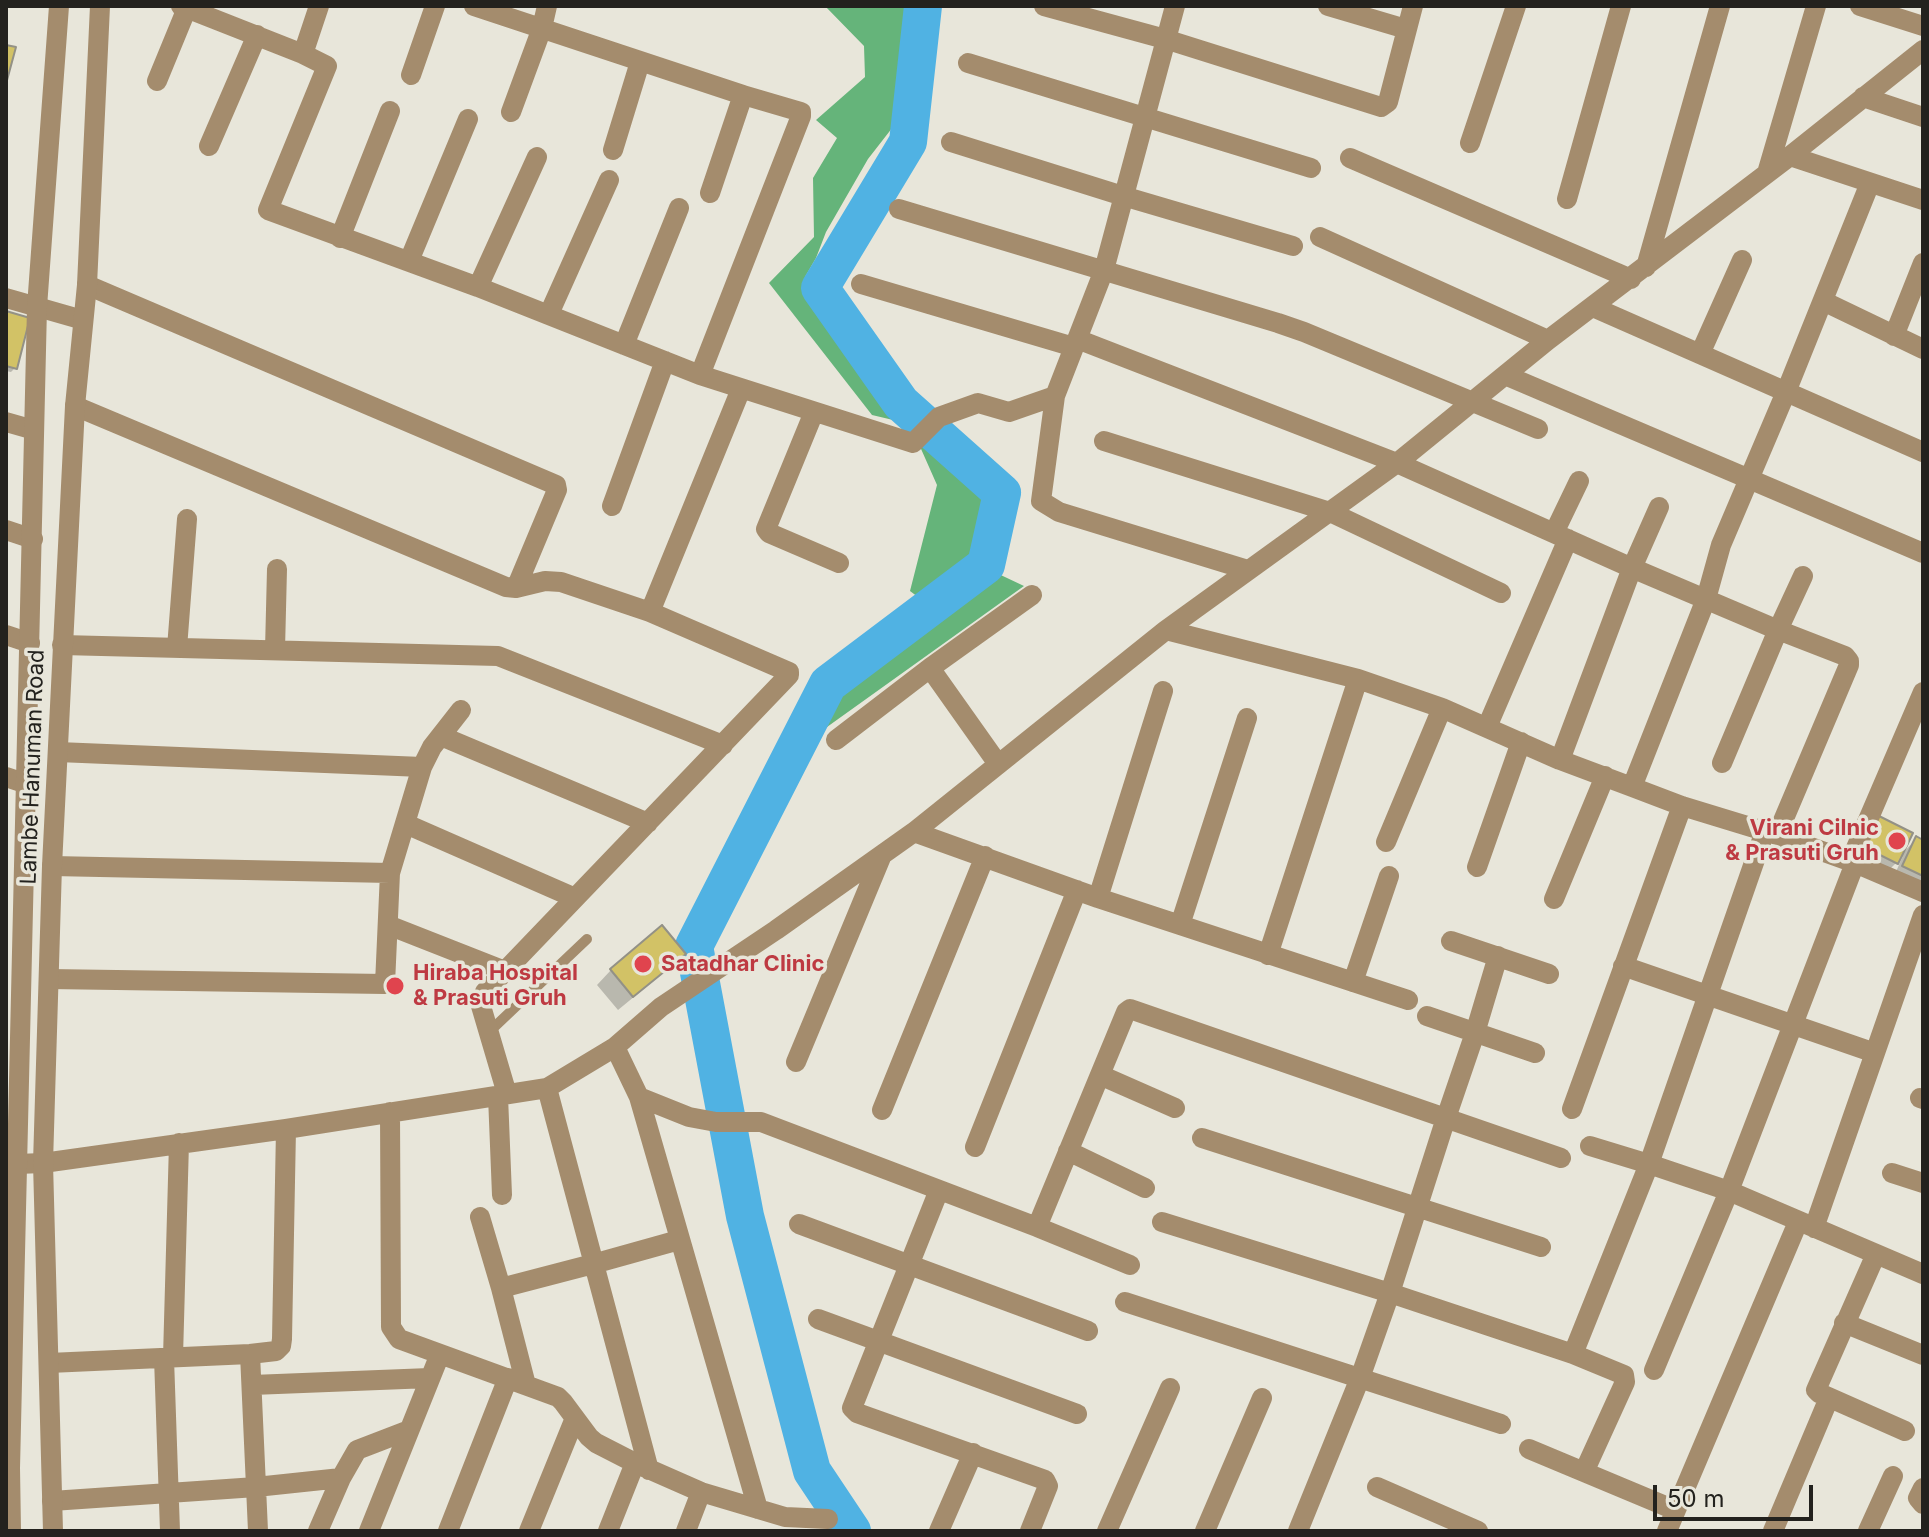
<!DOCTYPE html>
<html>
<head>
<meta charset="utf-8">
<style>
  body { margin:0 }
  #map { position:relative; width:1929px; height:1537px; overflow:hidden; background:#e8e6da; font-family:Inter,sans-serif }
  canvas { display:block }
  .frame { position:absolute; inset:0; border:8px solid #23221e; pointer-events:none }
  .scale { position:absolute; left:1653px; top:1485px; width:160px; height:36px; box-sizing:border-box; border:4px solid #23221e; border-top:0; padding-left:10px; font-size:24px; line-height:28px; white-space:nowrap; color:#23221e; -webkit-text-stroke:6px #e8e6da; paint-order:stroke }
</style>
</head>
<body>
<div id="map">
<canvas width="1929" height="1537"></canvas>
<div class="frame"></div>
<div class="scale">50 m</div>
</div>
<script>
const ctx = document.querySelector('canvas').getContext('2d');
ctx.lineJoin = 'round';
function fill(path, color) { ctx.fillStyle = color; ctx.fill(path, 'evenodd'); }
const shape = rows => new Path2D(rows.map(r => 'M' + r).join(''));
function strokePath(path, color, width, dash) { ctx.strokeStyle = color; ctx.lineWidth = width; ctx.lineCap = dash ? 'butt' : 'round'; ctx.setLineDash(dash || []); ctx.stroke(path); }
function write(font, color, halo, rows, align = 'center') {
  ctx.font = font + ' Inter,sans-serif'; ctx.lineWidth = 7; ctx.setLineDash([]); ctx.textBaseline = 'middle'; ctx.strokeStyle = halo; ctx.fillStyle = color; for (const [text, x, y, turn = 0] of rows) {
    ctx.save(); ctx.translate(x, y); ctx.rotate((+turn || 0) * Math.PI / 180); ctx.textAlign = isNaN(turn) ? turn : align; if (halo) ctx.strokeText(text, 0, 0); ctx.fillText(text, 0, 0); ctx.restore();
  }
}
fill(shape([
  [825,6,905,6,902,85,896,123,868,159,826,232,816,258,805,277,843,342,905,408,954,449,988,506,972,560,926,603,910,591,937,485,910,424,872,415,769,283,814,237,813,178,837,138,816,120,865,77,864,46],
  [988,569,1024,586,827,727,816,707]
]), '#65b47a');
fill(shape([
  [6,313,15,368,11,372,6,371],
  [1868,827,1902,854,1916,839,1923,842,1923,887,1894,876,1903,856,1887,872,1855,856],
  [669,968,618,1010,597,985,611,970]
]), '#0003');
strokePath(shape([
  [852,1531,812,1471,745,1216,694,946,828,684,986,565,1002,493,901,403,820,288,908,142,923,6]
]), '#50b2e3', 38);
const building = shape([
  [6,45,16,47,6,84,6,45],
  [6,311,30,318,17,369,6,366,6,311],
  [1877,815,1913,833,1898,864,1862,846,1877,815],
  [1916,836,1923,840,1923,876,1902,866,1916,836],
  [662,925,686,954,633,997,610,969,662,925]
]);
fill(building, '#d2c266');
strokePath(building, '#939186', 2);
strokePath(shape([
  [489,1032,587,939]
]), '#a48c6d', 10);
strokePath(shape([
  [181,6,303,54,327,66,268,210,478,287,700,375,913,443,939,417,978,403,1009,412,1055,396,1104,270,1175,6],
  [474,6,743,95,801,112,801,116,700,375],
  [1044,6,1165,39,1381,107,1388,102,1413,6],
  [1328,6,1406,29],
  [303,54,319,6],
  [968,63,1311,168],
  [411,75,435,6],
  [157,81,187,8],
  [1863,97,1923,117],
  [511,112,542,28,547,6],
  [951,142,1123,196,1293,246],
  [1470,143,1516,6],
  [209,146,257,35],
  [613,150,640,62],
  [1790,156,1923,200],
  [1350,158,1631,279],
  [1767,173,1816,6],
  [710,193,743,95],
  [1567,199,1621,6],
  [899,209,1278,323,1304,332,1538,429],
  [1320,237,1548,340],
  [340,238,390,111],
  [409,261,468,119],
  [1646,267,1720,6],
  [861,284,1074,347],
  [87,285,556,485,557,490,516,588],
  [478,287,537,157],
  [6,298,83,320],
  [1823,301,1923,349],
  [1593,307,1923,452],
  [549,314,609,180],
  [1894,336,1923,263],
  [1077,339,1397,463,1632,568,1778,630,1845,656,1849,661,1849,665,1777,835],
  [624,345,679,208],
  [1700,354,1742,260],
  [1505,375,1923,553],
  [1055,396,1041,501,1059,512,1248,570],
  [75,406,506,587,516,588,545,581,561,582,650,612,789,672,789,675,485,992,481,1002,481,1006,507,1094],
  [814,412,766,529,769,533,839,563],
  [6,422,34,430],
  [1104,441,1330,512,1501,593],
  [612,506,665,361],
  [6,530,33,539],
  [1554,533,1579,481],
  [650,612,741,389],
  [1166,630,1358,679,1442,708,1560,760,1632,787,1682,806,1777,835,1855,863,1923,892],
  [6,635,30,643],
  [62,645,498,656,723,745],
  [177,648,187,519],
  [275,650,277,569],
  [930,668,998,764],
  [1487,727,1568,539],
  [441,736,648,823],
  [836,740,930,668,1032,595],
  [58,752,422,767],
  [1560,760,1632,568,1659,507],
  [1722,763,1778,630,1803,576],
  [6,777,27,784],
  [1632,787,1706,599,1721,545,1786,392,1870,183],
  [406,824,575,898],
  [914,832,1098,898,1408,1000],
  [1386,842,1442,708],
  [1850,862,1923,692],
  [52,866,390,873],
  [1477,867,1521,742],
  [1098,898,1163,691],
  [1554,899,1605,776],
  [388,925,505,971],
  [1180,925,1247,718],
  [1451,941,1549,974],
  [1268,955,1358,679],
  [1623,966,1875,1053],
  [49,979,385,984,390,873,422,767,432,747,461,710],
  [1353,982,1389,876],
  [1427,1016,1535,1053],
  [615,1047,639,1097,758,1509],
  [796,1062,882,855],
  [1100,1075,1175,1108],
  [547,1088,649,1470],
  [498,1096,502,1195],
  [639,1097,689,1117,716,1122,761,1122,1037,1227,1130,1265],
  [1920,1098,1923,1099],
  [1572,1109,1682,806],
  [882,1110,985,856],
  [390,1112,391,1327,399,1339,558,1397,563,1402,589,1437,596,1443,635,1463,701,1492,785,1517,828,1519],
  [1202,1138,1541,1247],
  [1590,1146,1649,1164,1729,1191,1923,1274],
  [975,1147,1077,890],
  [1068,1151,1145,1188],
  [17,1164,43,1163,286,1129,547,1088,615,1047,661,1007,776,930,914,832,1166,630,1397,463,1548,340,1790,156,1923,50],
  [1892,1173,1923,1183],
  [939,1190,852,1408,857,1413,1045,1480,1048,1486,1030,1531],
  [480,1217,501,1288,526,1385],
  [1162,1222,1390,1293,1573,1354,1624,1375,1625,1382,1584,1472],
  [799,1224,1088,1331],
  [1037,1227,1126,1012,1130,1009,1561,1158],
  [1814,1228,1923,915],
  [1876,1254,1816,1390,1819,1393,1905,1431],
  [501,1288,593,1264,679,1240],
  [1125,1302,1501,1424],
  [818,1319,1077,1414],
  [1844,1323,1923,1355],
  [250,1354,258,1531],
  [1573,1354,1649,1164,1765,831],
  [173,1357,179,1143],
  [164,1358,170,1531],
  [49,1363,250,1354,276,1351,281,1346,282,1339,286,1129],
  [1654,1370,1729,1191,1855,863],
  [252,1385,430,1378],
  [1529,1449,1675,1510],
  [1377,1487,1478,1531],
  [1923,1488,1918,1498,1923,1504],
  [52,1501,256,1487,341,1478],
  [318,1531,341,1478,357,1450,409,1430],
  [369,1531,440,1354],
  [448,1531,508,1378],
  [529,1531,575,1418],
  [608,1531,635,1463],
  [686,1531,701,1492],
  [939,1531,973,1453],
  [1107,1531,1170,1388],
  [1205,1531,1262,1398],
  [1298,1531,1360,1378,1390,1293,1446,1118,1475,1033,1498,956],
  [1667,1531,1798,1222],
  [1773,1531,1829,1398],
  [1868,1531,1893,1476]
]), '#a48c6d', 20);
strokePath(shape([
  [1860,6,1923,26],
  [11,1531,10,1468,37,307,59,6],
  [53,1531,43,1163,52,866,75,406,87,285,100,6]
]), '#a48c6d', 20);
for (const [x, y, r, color] of [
  [1897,841,10,"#e0444e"],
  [643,964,10,"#e0444e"],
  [395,986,10,"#e0444e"]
]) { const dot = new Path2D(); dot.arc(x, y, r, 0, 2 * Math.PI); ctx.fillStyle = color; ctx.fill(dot); strokePath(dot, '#e8e6da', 3); }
write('22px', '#23221e', '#e8e6da', [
  ["Lambe Hanuman Road",33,767,-88]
]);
write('bold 22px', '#be3a42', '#e8e6da', [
  ["Virani Cilnic",1879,828,"right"],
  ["& Prasuti Gruh",1879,853,"right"],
  ["Satadhar Clinic",661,964],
  ["Hiraba Hospital",413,973],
  ["& Prasuti Gruh",413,998]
], 'left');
</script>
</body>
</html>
